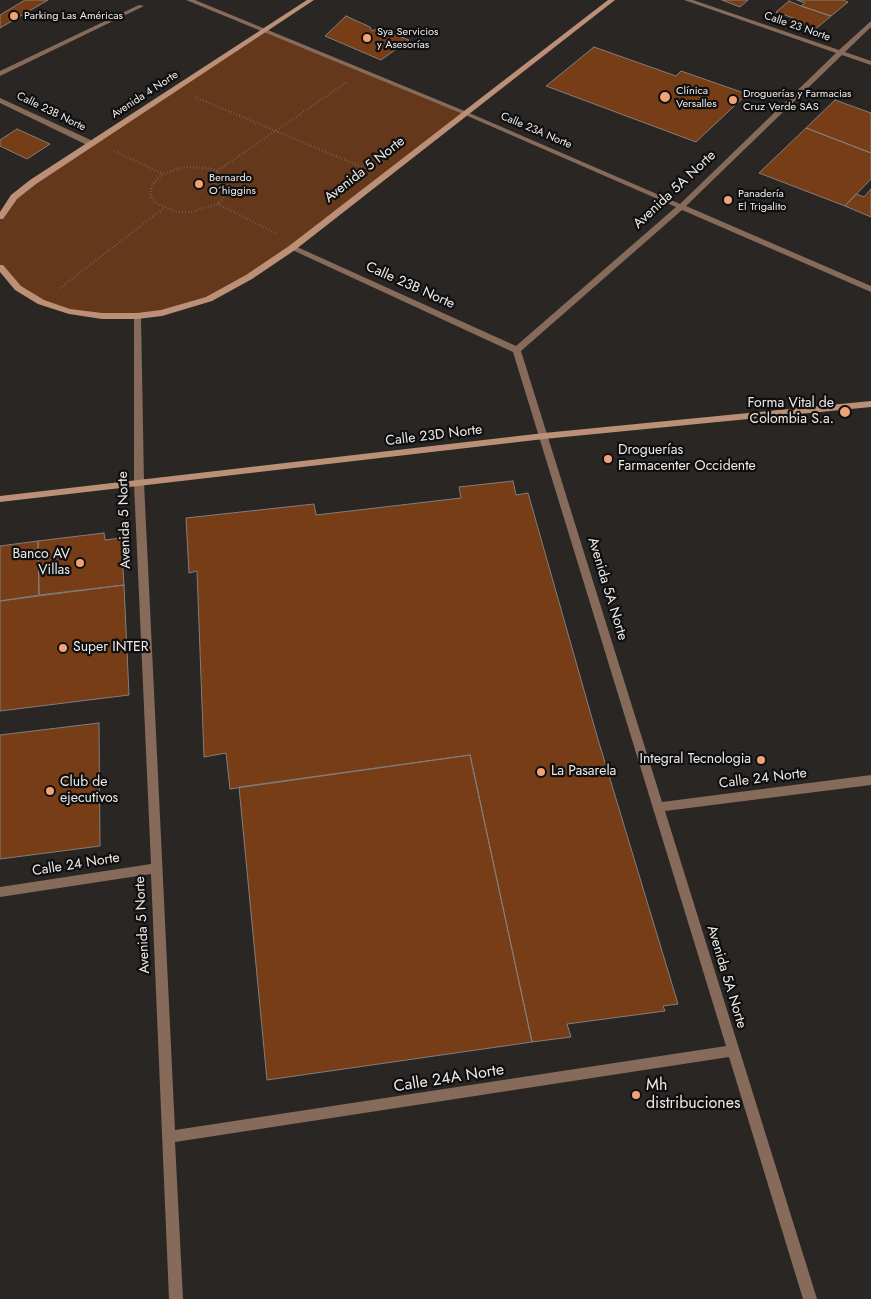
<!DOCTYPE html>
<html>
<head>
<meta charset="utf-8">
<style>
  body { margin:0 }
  canvas { display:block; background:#292624 }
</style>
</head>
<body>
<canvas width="871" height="1299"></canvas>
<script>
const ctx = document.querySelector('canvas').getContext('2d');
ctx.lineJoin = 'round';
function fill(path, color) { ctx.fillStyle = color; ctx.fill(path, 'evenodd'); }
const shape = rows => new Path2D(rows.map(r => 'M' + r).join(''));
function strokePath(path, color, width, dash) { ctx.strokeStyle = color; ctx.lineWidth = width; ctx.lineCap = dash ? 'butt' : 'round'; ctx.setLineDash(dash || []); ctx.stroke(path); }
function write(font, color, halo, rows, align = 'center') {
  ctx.font = font + ' Jost,sans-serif'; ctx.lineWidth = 4.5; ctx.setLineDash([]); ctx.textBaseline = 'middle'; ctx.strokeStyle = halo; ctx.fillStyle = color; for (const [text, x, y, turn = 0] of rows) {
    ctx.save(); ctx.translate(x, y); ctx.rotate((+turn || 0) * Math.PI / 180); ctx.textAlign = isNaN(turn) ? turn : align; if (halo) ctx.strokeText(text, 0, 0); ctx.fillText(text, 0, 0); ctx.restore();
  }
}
fill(shape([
  [263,31,465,113,292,248,209,299,137,316,70,311,41,302,18,288,0,267,0,217,14,197]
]), '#65381c');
const building = shape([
  [25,0,48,0,0,28,0,15,25,0],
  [722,0,748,0,740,7,722,0],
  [797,0,843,0,848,2,831,16,801,6,805,3,797,0],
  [789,1,801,6,831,16,812,32,804,29,807,26,793,21,796,19,776,12,789,1],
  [346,16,370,27,372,31,378,28,409,40,381,60,325,36,346,16],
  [594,47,676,76,681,71,747,94,696,142,546,86,594,47],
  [835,100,871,113,871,153,806,128,835,100],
  [806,128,871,153,871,179,845,206,759,173,806,128],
  [17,129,50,144,27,159,0,146,0,140,17,129],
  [871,189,871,217,845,206,856,194,864,197,871,189],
  [513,481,516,495,528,493,597,736,678,1004,663,1006,665,1011,567,1024,571,1037,532,1042,470,755,230,789,226,753,204,757,197,571,189,573,186,518,314,504,316,515,461,498,459,487,513,481],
  [104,533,105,540,121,538,124,585,39,595,38,541,104,533],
  [38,541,39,595,0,601,0,546,38,541],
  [124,585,129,695,0,711,0,601,124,585],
  [99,723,100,846,0,859,0,735,99,723],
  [470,755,532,1042,267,1080,239,787,470,755]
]);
fill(building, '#763d16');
strokePath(building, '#827e7d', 1);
strokePath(shape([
  [195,97,364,168],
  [114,151,163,174],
  [184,167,207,168,217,171,225,178,229,186,226,195,218,204,191,212,177,212,155,203,151,196,151,188,155,181,163,174,184,167],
  [217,171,347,82],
  [218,204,277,234],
  [60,288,164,208]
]), '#7a7776', 2.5, [0.5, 2.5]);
fill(shape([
  [139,5,144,6,0,76,0,71,139,5]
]), '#866a5a');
fill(shape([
  [186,0,195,0,467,112,680,204,836,53,684,0,693,0,839,50,871,21,871,27,845,52,871,61,871,65,842,55,686,206,871,286,871,292,682,210,521,351,662,802,871,775,871,785,665,811,817,1299,803,1299,729,1057,175,1142,183,1299,169,1299,151,874,0,897,0,887,151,864,134,483,134,314,140,314,141,316,144,483,175,1130,726,1046,513,352,288,248,289,246,295,246,516,346,676,207,463,114,186,0],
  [0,98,95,142,96,144,89,146,0,103,0,98]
]), '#866a5a');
fill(shape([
  [307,0,314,0,36,184,17,199,3,219,0,219,0,212,11,195,30,180,307,0],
  [608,0,615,0,295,250,252,279,212,301,162,316,137,319,102,319,69,314,38,304,15,290,0,272,0,265,3,265,21,286,44,300,70,309,102,313,137,313,161,310,206,297,246,275,289,246,608,0],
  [871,401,871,407,544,439,0,502,0,496,544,433,871,401]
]), '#bc9077');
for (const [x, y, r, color] of [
  [14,16,5,"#efa377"],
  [367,38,5,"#efa377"],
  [665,97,6,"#efa377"],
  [733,100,5,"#efa377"],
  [199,184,5,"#efa377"],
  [728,200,5,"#efa377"],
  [845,412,6,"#efa377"],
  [608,459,5,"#efa377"],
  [80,563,5,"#efa377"],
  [63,648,5,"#efa377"],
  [761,760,5,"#efa377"],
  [541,772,5,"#efa377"],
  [50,791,5,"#efa377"],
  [636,1095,5,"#efa377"]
]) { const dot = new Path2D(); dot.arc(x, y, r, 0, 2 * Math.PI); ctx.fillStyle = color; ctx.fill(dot); strokePath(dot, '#100f0f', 2); }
write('11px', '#edebea', '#100f0f', [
  ["Parking Las Américas",24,16],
  ["Sya Servicios",377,32],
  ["y Asesorías",377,45],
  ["Clínica",676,91],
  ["Versalles",676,104],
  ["Droguerías y Farmacias",743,94],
  ["Cruz Verde SAS",743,107],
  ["Bernardo",209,178],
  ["O´higgins",209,191],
  ["Panadería",738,194],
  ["El Trigalito",738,207]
], 'left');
write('11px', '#edebea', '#100f0f', [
  ["Calle 23 Norte",797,27,19],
  ["Avenida 4 Norte",145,95,-33],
  ["Calle 23B Norte",51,112,26],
  ["Calle 23A Norte",536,131,23]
]);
write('14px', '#edebea', '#100f0f', [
  ["Avenida 5 Norte",365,170,-38],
  ["Avenida 5A Norte",675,190,-43],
  ["Calle 23B Norte",410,286,24],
  ["Calle 23D Norte",434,436,-7],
  ["Avenida 5 Norte",125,520,-92],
  ["Avenida 5A Norte",607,589,73],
  ["Calle 24 Norte",763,779,-7],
  ["Calle 24 Norte",76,865,-9],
  ["Avenida 5 Norte",143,925,-93],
  ["Avenida 5A Norte",726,977,73]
]);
write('14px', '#edebea', '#100f0f', [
  ["Forma Vital de",834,404,"right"],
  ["Colombia S.a.",834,420,"right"],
  ["Droguerías",618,451],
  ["Farmacenter Occidente",618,467],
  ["Banco AV",70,555,"right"],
  ["Villas",70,571,"right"],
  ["Super INTER",73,648],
  ["Integral Tecnologia",751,760,"right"],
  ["La Pasarela",551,772],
  ["Club de",60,783],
  ["ejecutivos",60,799]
], 'left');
write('16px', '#edebea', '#100f0f', [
  ["Calle 24A Norte",449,1079,-9]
]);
write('16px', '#edebea', '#100f0f', [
  ["Mh",646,1086],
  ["distribuciones",646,1104]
], 'left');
</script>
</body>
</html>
